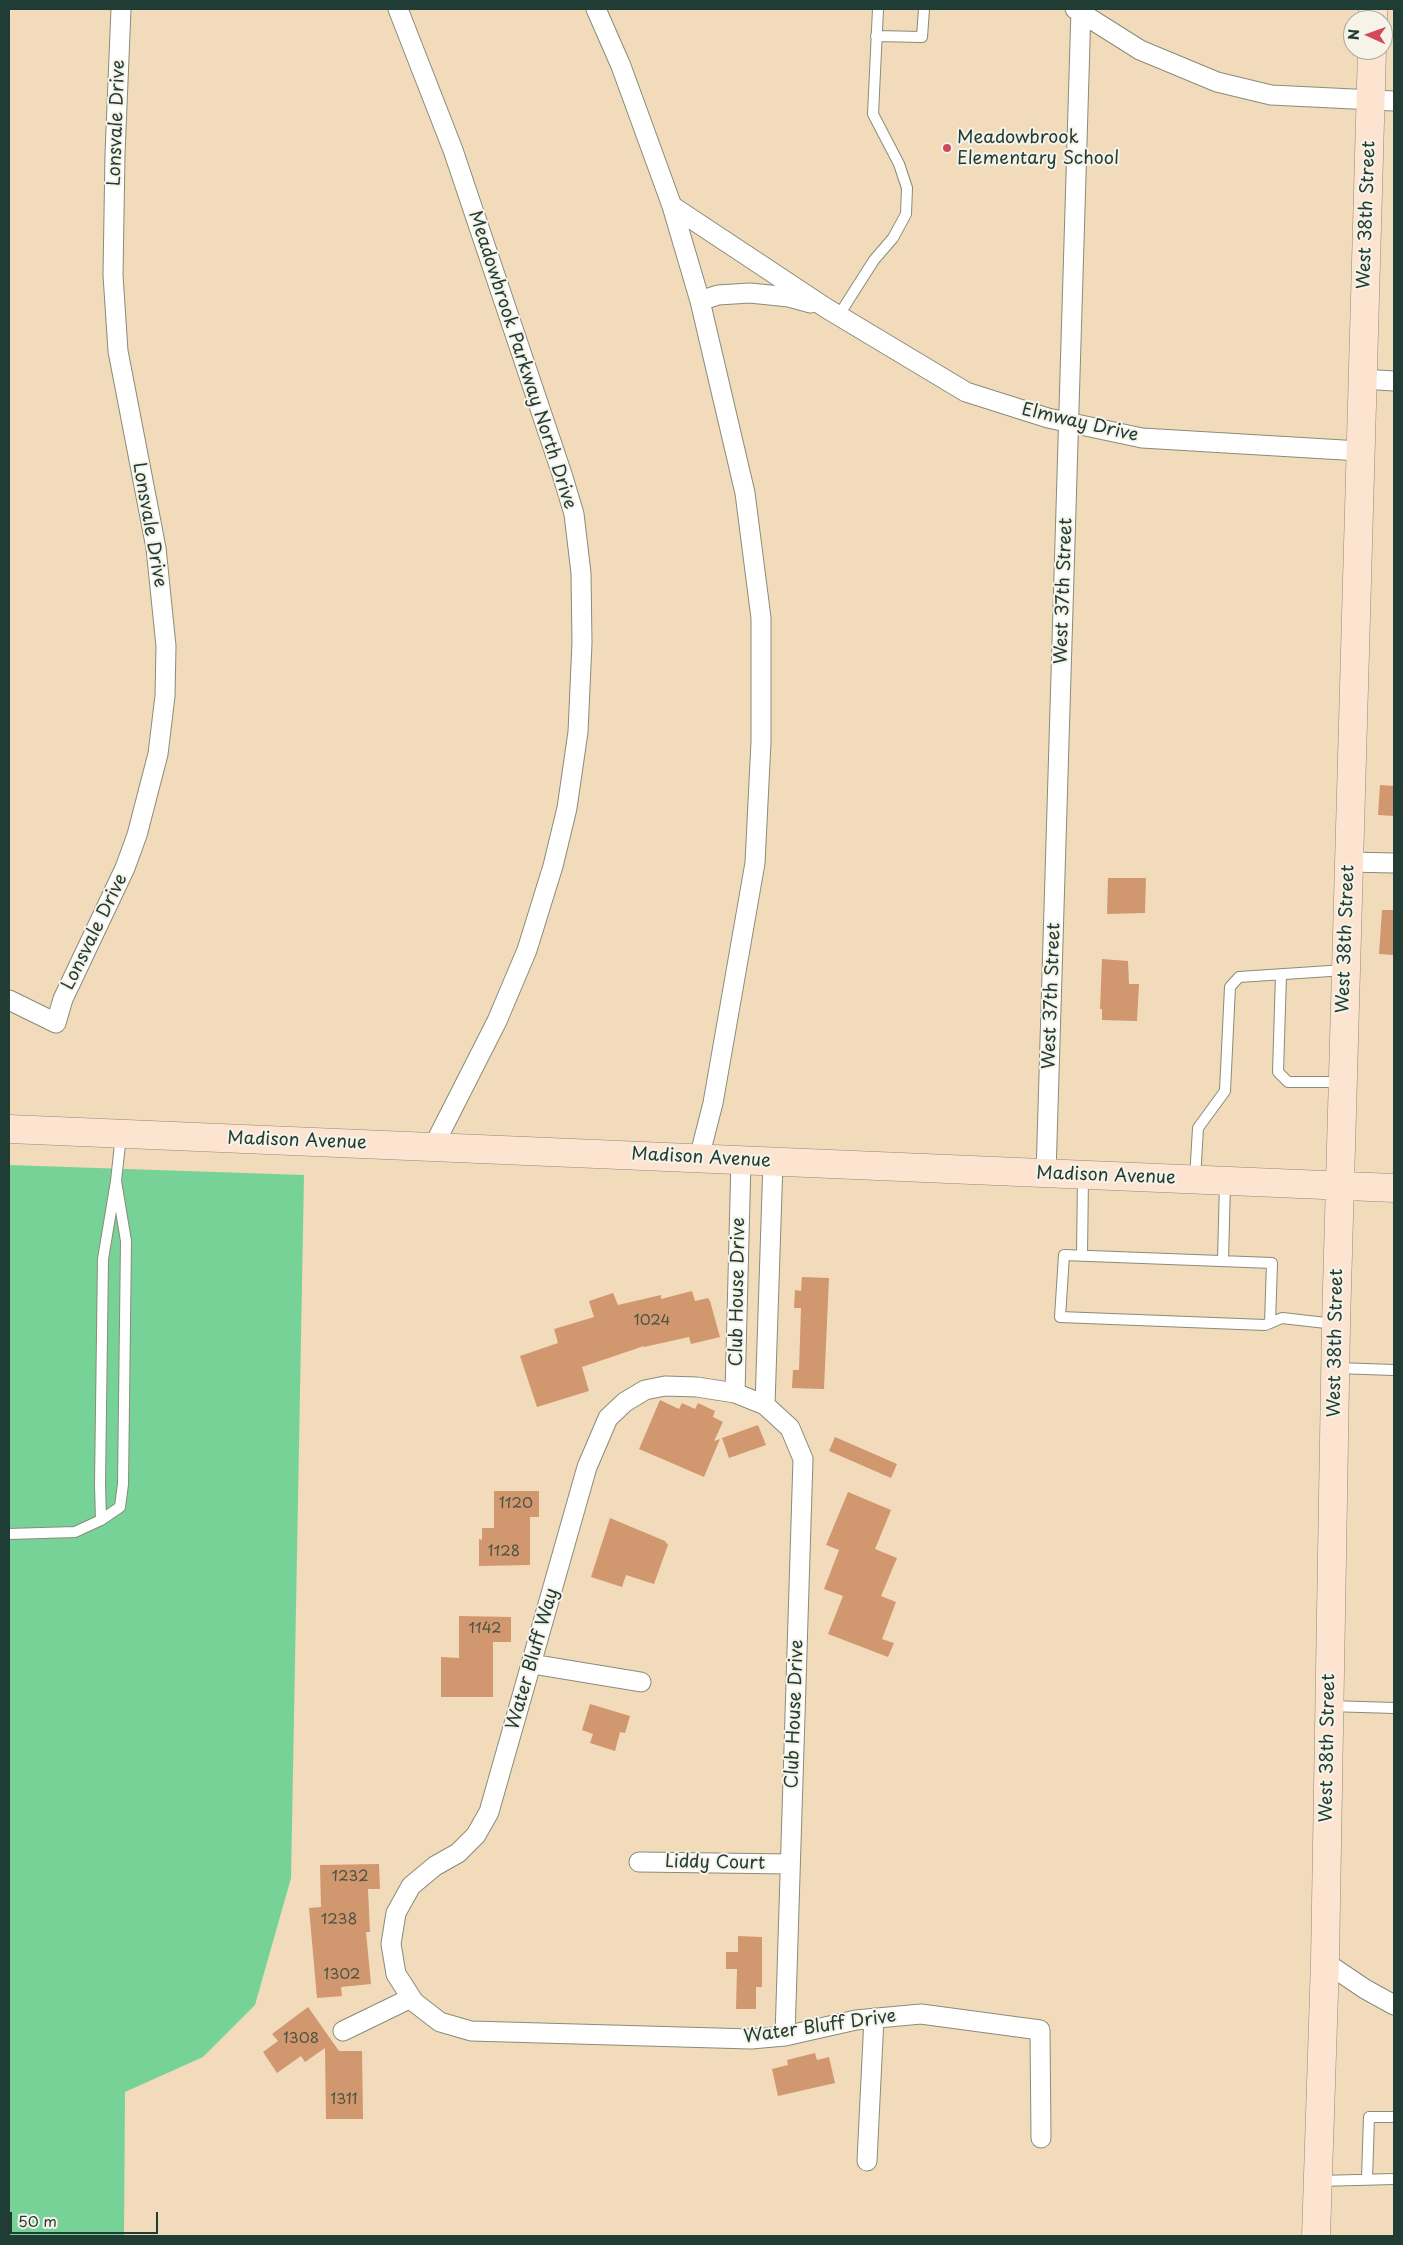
<!DOCTYPE html>
<html>
<head>
<meta charset="utf-8">
<style>
  body { margin:0 }
  #map { position:relative; width:1403px; height:2245px; overflow:hidden; background:#f2dbbb; font-family:"Playpen Sans",sans-serif }
  canvas { display:block }
  .frame { position:absolute; inset:0; border:10px solid #1f3d34; pointer-events:none }
  .north { position:absolute; left:1343px; top:10px; width:50px; height:50px; box-sizing:border-box; background:#f7f3e8; border:1px solid #a1aaa0; border-radius:50%; rotate:272deg; font-size:14px; font-weight:700; line-height:20px; text-align:center; color:#1f3d34 }
  .north::after { content:''; display:block; margin:auto; width:18px; height:22px; background:#d1495b; clip-path:polygon(50% 0,100% 100%,50% 72%,0 100%) }
  .scale { position:absolute; left:10px; top:2212px; width:148px; height:22px; box-sizing:border-box; border:2px solid #1f3d34; border-top:0; padding-left:6px; font-size:15px; line-height:18px; white-space:nowrap; color:#1f3d34; -webkit-text-stroke:4px #f7f3e8; paint-order:stroke }
</style>
</head>
<body>
<div id="map">
<canvas width="1403" height="2245"></canvas>
<div class="frame"></div>
<div class="north">N</div>
<div class="scale">50 m</div>
</div>
<script>
const ctx = document.querySelector('canvas').getContext('2d');
ctx.lineJoin = 'round';
function fill(path, color) { ctx.fillStyle = color; ctx.fill(path, 'evenodd'); }
const shape = rows => new Path2D(rows.map(r => 'M' + r).join(''));
function strokePath(path, color, width, dash) { ctx.strokeStyle = color; ctx.lineWidth = width; ctx.lineCap = dash ? 'butt' : 'round'; ctx.setLineDash(dash || []); ctx.stroke(path); }
function write(font, color, halo, rows, align = 'center') {
  ctx.font = font + ' "Playpen Sans",sans-serif'; ctx.lineWidth = 4; ctx.setLineDash([]); ctx.textBaseline = 'middle'; ctx.strokeStyle = halo; ctx.fillStyle = color; for (const [text, x, y, turn = 0] of rows) {
    ctx.save(); ctx.translate(x, y); ctx.rotate((+turn || 0) * Math.PI / 180); ctx.textAlign = isNaN(turn) ? turn : align; if (halo) ctx.strokeText(text, 0, 0); ctx.fillText(text, 0, 0); ctx.restore();
  }
}
fill(shape([
  [9,1165,304,1175,291,1878,255,2005,203,2057,125,2092,124,2236,9,2236]
]), '#77d298');
fill(shape([
  [1380,785,1394,786,1394,816,1378,815],
  [1108,878,1146,878,1145,913,1107,914],
  [1382,910,1394,910,1394,955,1379,954],
  [1102,959,1128,961,1129,984,1139,984,1137,1021,1102,1020,1102,1009,1100,1009],
  [802,1277,829,1278,824,1389,792,1388,793,1370,799,1370,801,1308,794,1308,795,1290,801,1291],
  [692,1291,695,1301,708,1298,710,1301,720,1337,691,1344,689,1337,644,1347,644,1346,582,1367,589,1391,537,1407,520,1356,558,1343,554,1329,594,1317,589,1301,613,1293,618,1305,661,1295,661,1299],
  [660,1400,679,1409,682,1403,695,1409,698,1403,715,1411,713,1417,723,1422,714,1441,720,1439,704,1477,639,1449],
  [758,1425,766,1445,729,1458,722,1438],
  [835,1437,897,1464,891,1478,829,1451],
  [494,1491,539,1491,539,1517,530,1517,530,1565,479,1566,479,1539,482,1540,482,1528,494,1528],
  [848,1492,891,1510,875,1549,897,1558,881,1596,896,1602,882,1639,894,1643,888,1657,828,1634,843,1596,824,1589,839,1550,826,1545],
  [610,1518,665,1541,668,1545,654,1584,626,1575,622,1587,591,1577],
  [459,1616,511,1617,511,1642,493,1642,493,1697,441,1697,441,1657,459,1658],
  [590,1704,630,1716,625,1733,620,1732,615,1751,590,1743,593,1734,582,1730],
  [379,1864,380,1889,368,1889,370,1932,366,1932,371,1984,341,1987,342,1996,317,1998,309,1908,321,1907,320,1865],
  [738,1936,762,1937,762,1987,756,1987,756,2009,736,2009,737,1969,726,1969,726,1952,738,1952],
  [308,2007,339,2051,362,2051,363,2119,326,2119,325,2048,305,2062,301,2056,277,2073,263,2052,278,2041,272,2034],
  [815,2053,817,2060,829,2057,835,2083,778,2096,772,2069,788,2065,787,2060]
]), '#d1976f');
const lane = shape([
  [876,36,922,37,924,9],
  [839,315,874,260,893,238,906,214,907,188,899,164,873,114,878,9],
  [1281,975,1278,1072,1288,1082,1341,1082],
  [1195,1179,1198,1128,1225,1091,1230,987,1239,977,1345,970],
  [116,1181,121,1135],
  [1082,1256,1083,1176],
  [1223,1261,1225,1182],
  [1270,1323,1272,1263,1064,1255,1060,1317,1265,1325,1270,1323,1282,1318,1335,1324],
  [1336,1368,1394,1370],
  [9,1534,75,1532,101,1520,120,1507,123,1484,126,1241,116,1181,103,1259,100,1484,101,1520],
  [1329,1706,1394,1708],
  [1367,2179,1369,2117,1394,2117],
  [1319,2181,1394,2179]
]);
const street = shape([
  [398,9,453,150,562,474,574,514,581,573,582,643,578,732,567,808,553,866,527,950,497,1021,433,1147],
  [596,9,621,66,672,206,700,301,745,493,761,618,761,742,755,863,713,1103,699,1158],
  [1075,9,1140,50,1217,82,1271,95,1394,101],
  [672,206,826,308,966,392,1048,418,1142,438,1360,451],
  [700,301,718,295,750,293,789,297,811,303],
  [1362,379,1394,381],
  [1348,862,1394,863],
  [9,1000,56,1023,63,999,125,868,137,835,158,754,165,696,166,646,156,548,118,351,113,275,115,154,121,9],
  [1046,1174,1081,9],
  [735,1393,741,1160],
  [765,1405,773,1161],
  [532,1664,641,1682],
  [639,1862,790,1864],
  [1325,1962,1365,1989,1394,2005],
  [343,2031,411,1998],
  [785,2036,803,1459,790,1428,765,1405,735,1393,697,1387,665,1386,645,1390,625,1402,608,1418,587,1467,489,1812,476,1835,458,1853,435,1866,411,1886,396,1913,391,1944,396,1974,414,2002,440,2022,471,2031,751,2039,785,2036,856,2020,921,2014,1040,2030,1041,2138],
  [867,2161,874,2018]
]);
const secondary = shape([
  [1373,20,1373,9],
  [9,1129,1394,1188],
  [1316,2236,1325,1962,1336,1324,1372,50]
]);
strokePath(lane, '#888c78', 12);
strokePath(street, '#888c78', 21);
strokePath(secondary, '#888c78', 29);
strokePath(lane, '#fff', 10);
strokePath(street, '#fff', 19);
strokePath(secondary, '#fde4d1', 28);
for (const [x, y, r, color] of [
  [947,148,5,"#d1495b"]
]) { const dot = new Path2D(); dot.arc(x, y, r, 0, 2 * Math.PI); ctx.fillStyle = color; ctx.fill(dot); strokePath(dot, '#f7f3e8', 2); }
write('15px', '#4c5443', null, [
  ["1024",652,1321],
  ["1120",516,1504],
  ["1128",504,1552],
  ["1142",485,1629],
  ["1232",350,1877],
  ["1238",339,1920],
  ["1302",342,1975],
  ["1308",301,2039],
  ["1311",344,2100]
]);
write('18px', '#1f3d34', '#f7f3e8', [
  ["Lonsvale Drive",117,123,-88],
  ["West 38th Street",1367,215,-88],
  ["Meadowbrook Parkway North Drive",522,360,72],
  ["Elmway Drive",1080,423,13],
  ["Lonsvale Drive",149,525,80],
  ["West 37th Street",1064,591,-88],
  ["Lonsvale Drive",95,932,-64],
  ["West 38th Street",1346,939,-88],
  ["West 37th Street",1052,996,-88],
  ["Madison Avenue",297,1141,2],
  ["Madison Avenue",701,1158,3],
  ["Madison Avenue",1106,1176,2],
  ["Club House Drive",738,1292,-89],
  ["West 38th Street",1336,1343,-89],
  ["Water Bluff Way",533,1659,-74],
  ["Club House Drive",795,1714,-88],
  ["West 38th Street",1328,1748,-89],
  ["Liddy Court",715,1863,1],
  ["Water Bluff Drive",820,2027,-8]
]);
write('18px', '#1f3d34', '#f7f3e8', [
  ["Meadowbrook",957,138],
  ["Elementary School",957,159]
], 'left');
</script>
</body>
</html>
